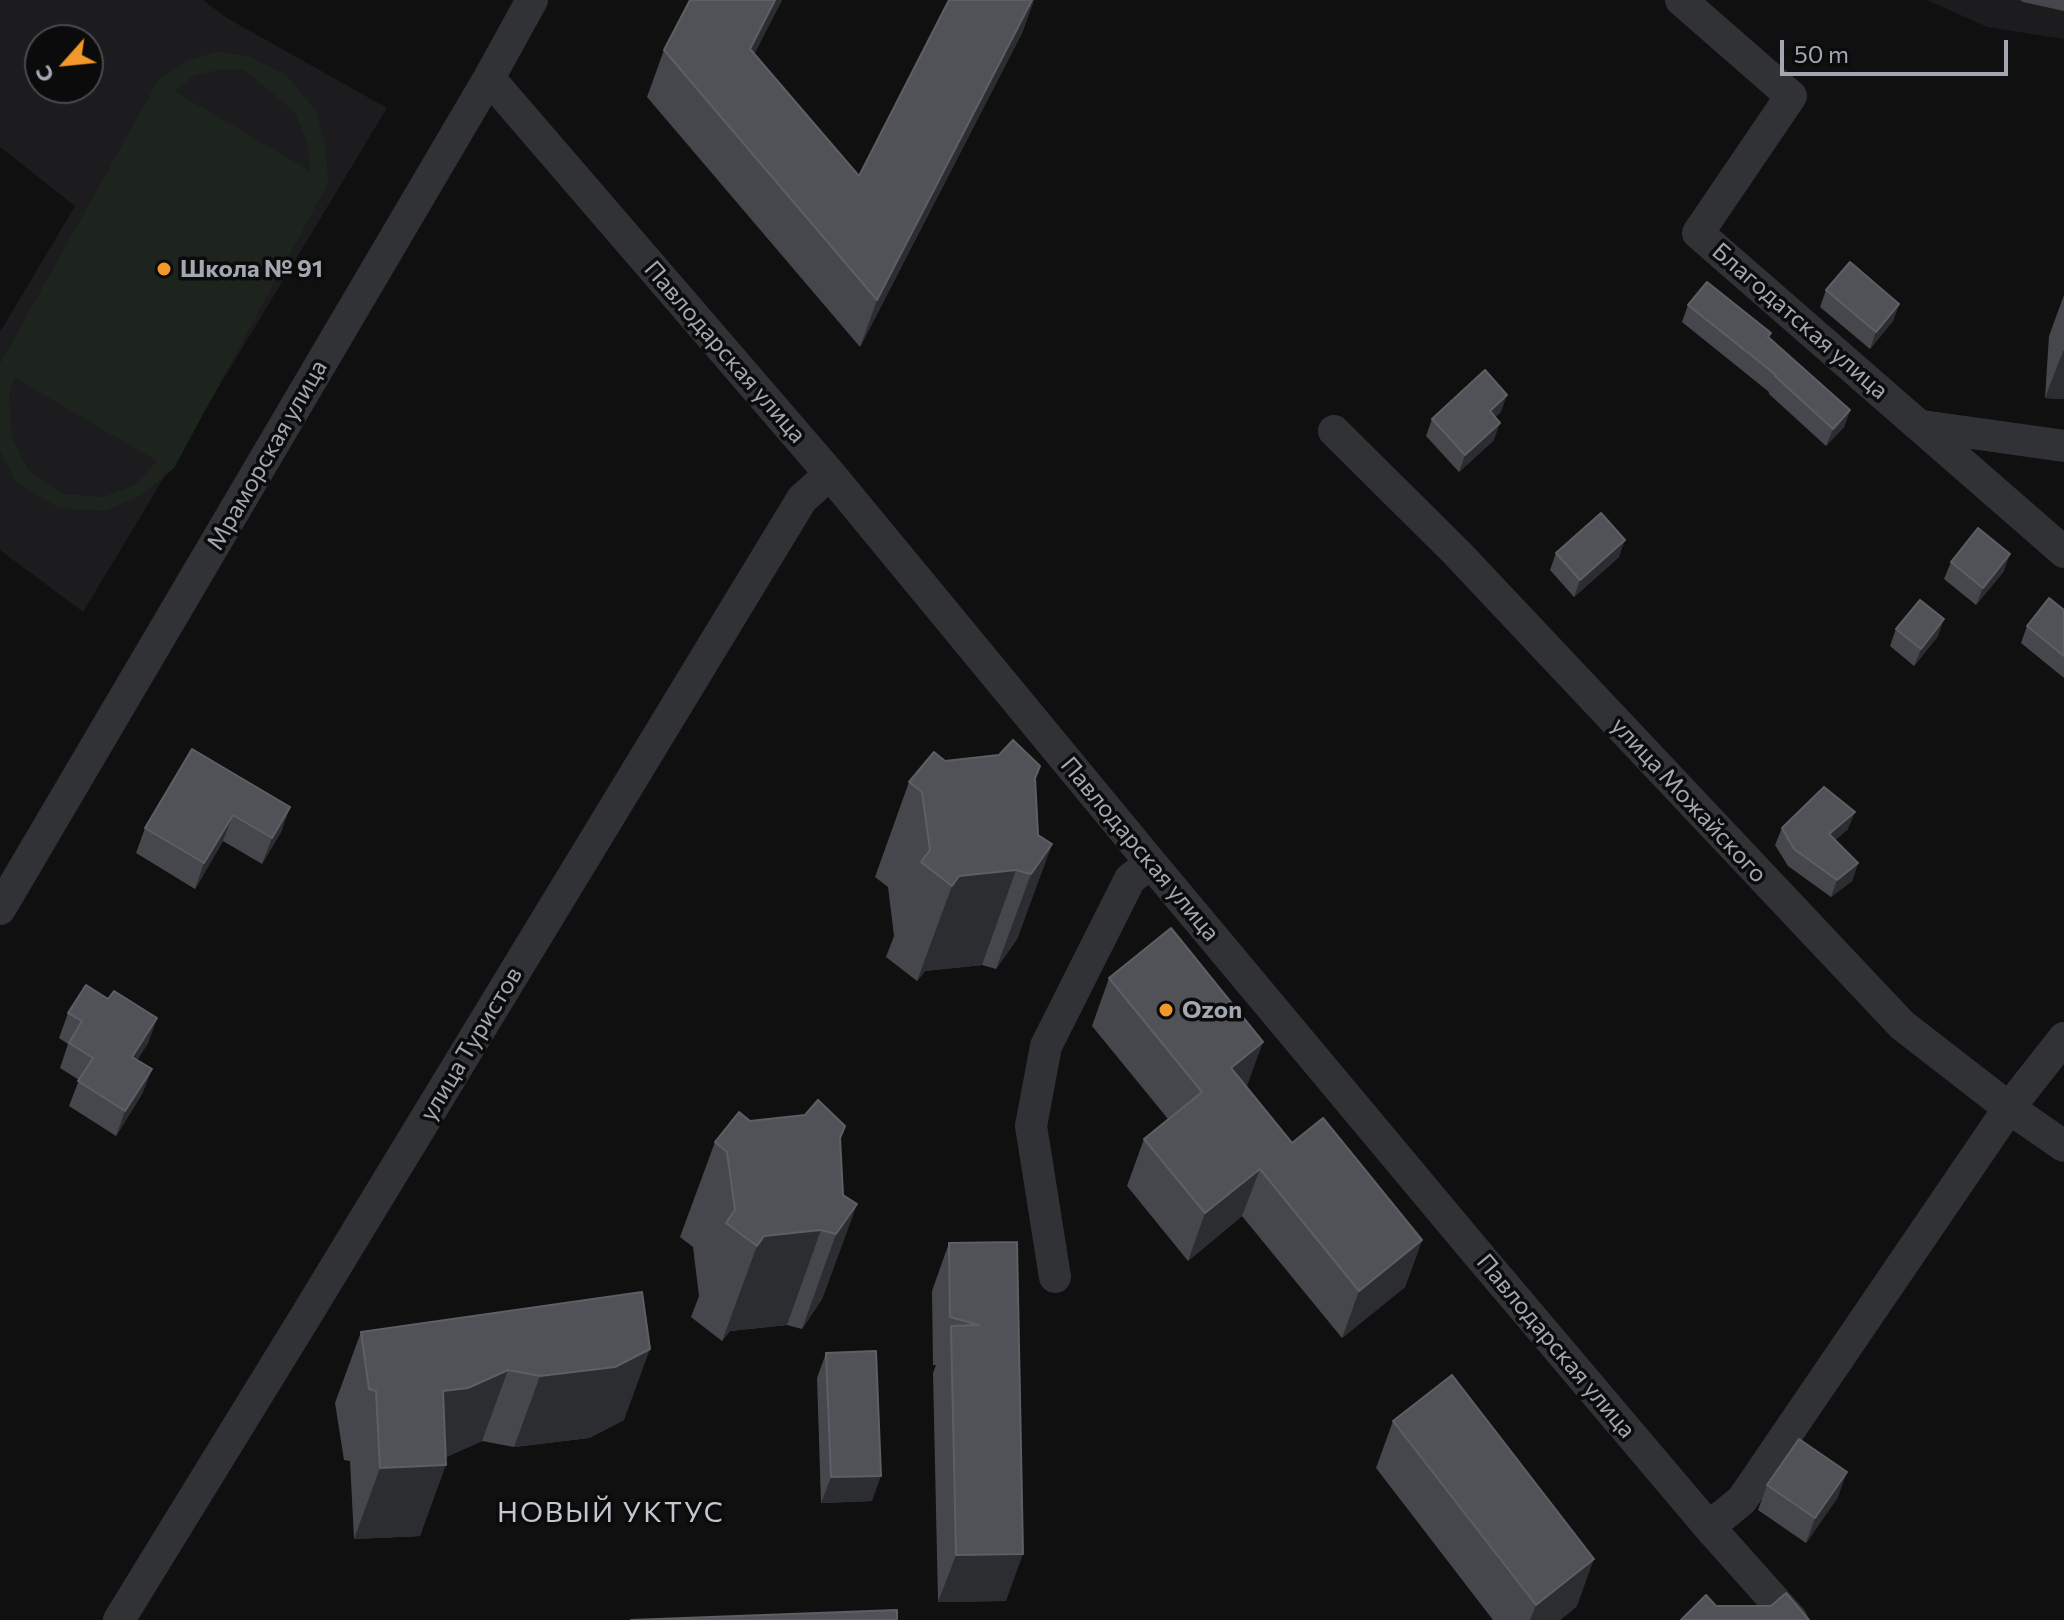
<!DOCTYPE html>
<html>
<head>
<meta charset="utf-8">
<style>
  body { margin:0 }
  #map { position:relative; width:2064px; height:1620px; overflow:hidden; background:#101011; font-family:Commissioner,sans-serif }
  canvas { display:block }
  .north { position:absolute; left:24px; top:24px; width:80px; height:80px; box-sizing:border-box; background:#0b0b0c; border:2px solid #474a4e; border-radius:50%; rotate:243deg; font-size:22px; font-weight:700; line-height:32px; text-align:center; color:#a1a8b2 }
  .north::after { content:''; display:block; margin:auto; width:28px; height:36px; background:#f09829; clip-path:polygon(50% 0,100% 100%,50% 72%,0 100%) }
  .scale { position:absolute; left:1780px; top:40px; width:228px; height:36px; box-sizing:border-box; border:4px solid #a1a8b2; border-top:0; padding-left:10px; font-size:24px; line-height:28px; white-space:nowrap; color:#a1a8b2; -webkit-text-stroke:6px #0b0b0c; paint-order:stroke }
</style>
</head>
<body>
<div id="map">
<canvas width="2064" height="1620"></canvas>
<div class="north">С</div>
<div class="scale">50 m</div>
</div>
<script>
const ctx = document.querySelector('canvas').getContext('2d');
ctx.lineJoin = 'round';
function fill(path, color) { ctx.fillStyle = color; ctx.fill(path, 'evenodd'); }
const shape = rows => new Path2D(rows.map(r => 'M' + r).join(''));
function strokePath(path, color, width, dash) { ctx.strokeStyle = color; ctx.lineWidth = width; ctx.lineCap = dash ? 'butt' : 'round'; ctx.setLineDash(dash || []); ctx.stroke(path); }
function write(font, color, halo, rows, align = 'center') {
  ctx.font = font + ' Commissioner,sans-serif'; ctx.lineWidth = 7; ctx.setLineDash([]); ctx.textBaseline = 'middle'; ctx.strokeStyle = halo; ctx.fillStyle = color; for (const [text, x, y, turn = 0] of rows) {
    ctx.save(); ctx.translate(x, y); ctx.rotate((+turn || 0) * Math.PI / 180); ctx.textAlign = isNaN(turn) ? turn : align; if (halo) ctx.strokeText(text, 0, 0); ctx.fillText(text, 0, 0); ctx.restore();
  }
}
fill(shape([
  [0,0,203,0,227,18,387,108,83,612,0,550,0,332,75,206,0,147],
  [40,40,88,40,88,88,40,88],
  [1927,0,2064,0,2064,39,1987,27]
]), '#1c1c1e');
fill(shape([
  [218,51,251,57,286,75,316,111,326,149,328,183,174,468,145,493,106,511,59,508,16,482,0,451,0,364,159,79,187,61],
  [223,69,243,70,272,92,295,113,308,144,310,171,174,91,195,75],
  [14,378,15,378,157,461,136,484,104,497,64,494,28,470,12,437,9,397]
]), '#1c241d');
strokePath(shape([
  [1681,0,1791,96,1698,233,2064,552],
  [489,78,830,474,1151,863,1477,1253,1709,1527,1792,1620],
  [1922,426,2064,446],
  [1334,431,1457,553,1902,1025,2009,1108,2064,1146],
  [0,909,489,78,532,0],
  [1055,1277,1031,1126,1046,1046,1130,879,1151,863],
  [1709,1527,1742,1500,2009,1108,2064,1038],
  [119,1620,307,1314,802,499,830,474]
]), '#313236', 32);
fill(shape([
  [690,0,782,0,754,54,859,176,1032,0,1034,0,1022,33,860,347,647,97,664,50],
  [2020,0,2064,0,2064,11,2023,2],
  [1826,290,1899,304,1893,321,1870,349,1820,307],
  [2064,295,2064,399,2045,398,2049,336],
  [1688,305,1769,338,1850,410,1844,427,1826,446,1769,394,1769,392,1682,322],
  [1501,412,1495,417,1494,440,1459,472,1426,436,1432,419],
  [1556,553,1619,557,1574,597,1550,570],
  [1951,562,2004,571,1976,605,1944,579],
  [2064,610,2064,678,2021,643,2027,626],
  [1896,629,1938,636,1914,666,1890,646],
  [945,761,1040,766,1035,781,1038,835,1052,844,1017,939,996,969,982,965,925,971,917,981,886,957,894,936,888,887,875,877,909,782],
  [290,807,281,832,262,864,223,841,195,889,136,853,145,828],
  [1782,828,1848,829,1835,840,1858,863,1852,881,1831,897,1788,866,1775,845],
  [1109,978,1246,1088,1292,1143,1422,1240,1405,1287,1342,1338,1242,1216,1188,1261,1127,1186,1144,1139,1168,1119,1092,1026],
  [108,999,157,1018,148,1043,137,1060,152,1069,142,1094,116,1136,69,1106,79,1080,60,1068,68,1044,59,1038,68,1013],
  [845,1126,840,1140,843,1195,857,1204,822,1299,802,1329,787,1325,730,1331,722,1341,691,1317,699,1296,693,1247,680,1237,715,1142],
  [1017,1242,1006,1601,938,1602,933,1373,936,1365,933,1365,932,1291,949,1243],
  [642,1292,624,1420,589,1438,514,1447,482,1441,446,1457,420,1536,354,1539,350,1461,344,1460,335,1403,361,1332],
  [826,1353,872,1501,821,1503,817,1378],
  [1393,1421,1577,1606,1560,1620,1493,1620,1376,1468],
  [1767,1485,1838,1497,1806,1543,1758,1510]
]), '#46474c');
fill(shape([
  [775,0,782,0,733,96,750,49],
  [1032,0,1034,0,1022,33,860,347,877,300],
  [1899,304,1893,321,1870,349,1876,332],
  [2063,351,2064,351,2064,399,2045,398],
  [1507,395,1501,412,1483,428,1490,411],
  [1850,410,1844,427,1826,446,1833,429],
  [1500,423,1494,440,1459,472,1465,455],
  [1625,540,1619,557,1574,597,1580,580],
  [2010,554,2004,571,1976,605,1983,588],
  [1944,619,1938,636,1914,666,1921,649],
  [1040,766,1006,860,1016,870,982,965,925,971,917,981,952,886,1035,778],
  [290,807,281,832,262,864,272,838],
  [1855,812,1848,829,1823,851,1829,834],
  [233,815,223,841,195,889,204,863],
  [1052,844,1017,939,996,969,1031,874],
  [1858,863,1852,881,1831,897,1837,880],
  [157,1018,148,1043,123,1082,132,1057],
  [1263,1042,1246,1089,1231,1068],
  [152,1069,142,1094,116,1136,125,1111],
  [845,1126,811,1220,821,1230,787,1325,730,1331,722,1341,757,1246],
  [1260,1169,1242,1216,1188,1261,1205,1213],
  [857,1204,822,1299,802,1329,836,1234],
  [1422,1240,1405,1287,1342,1338,1359,1291],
  [650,1349,624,1420,589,1438,514,1447,540,1376],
  [508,1370,482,1441,442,1459,443,1391],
  [446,1465,420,1536,354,1539,380,1468],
  [1847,1472,1838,1497,1806,1543,1815,1518],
  [881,1476,872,1501,821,1503,831,1477],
  [1023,1554,1006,1601,938,1602,956,1555],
  [1594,1559,1577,1606,1560,1620,1530,1620,1536,1605]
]), '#2c2d30');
const building = shape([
  [690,0,775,0,750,49,859,176,949,0,1032,0,877,300,664,50,690,0],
  [1850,262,1899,304,1876,332,1826,290,1850,262],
  [1707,282,1771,333,1768,337,1850,410,1833,429,1775,376,1776,375,1688,305,1707,282],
  [1485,370,1507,395,1490,411,1500,423,1465,455,1432,419,1485,370],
  [1601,513,1625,540,1580,580,1556,553,1601,513],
  [1978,528,2010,554,1983,588,1951,562,1978,528],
  [2049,598,2064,610,2064,656,2027,626,2049,598],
  [1920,600,1944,619,1921,649,1896,629,1920,600],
  [1013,740,1040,766,1035,778,1038,835,1052,844,1031,874,1016,870,959,876,952,886,921,862,930,850,922,792,909,782,934,752,945,761,999,755,1013,740],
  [192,749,290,807,272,838,233,815,204,863,145,828,192,749],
  [1824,787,1855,812,1829,834,1858,863,1837,880,1794,849,1782,828,1824,787],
  [1171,928,1263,1042,1231,1068,1292,1143,1323,1118,1422,1240,1359,1291,1260,1169,1205,1213,1144,1139,1202,1092,1109,978,1171,928],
  [86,985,108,999,114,991,157,1018,132,1057,152,1069,125,1111,78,1081,93,1058,69,1043,82,1021,68,1013,86,985],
  [818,1100,845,1126,840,1138,843,1195,857,1204,836,1234,821,1230,764,1236,757,1246,726,1223,735,1210,727,1152,715,1142,739,1112,750,1121,805,1115,818,1100],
  [1017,1242,1023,1554,956,1555,951,1326,979,1325,950,1317,949,1243,1017,1242],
  [642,1292,650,1349,615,1367,540,1376,508,1370,468,1388,443,1391,446,1465,380,1468,376,1391,369,1389,361,1332,642,1292],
  [876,1351,881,1476,831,1477,826,1353,876,1351],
  [1452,1375,1594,1559,1536,1605,1393,1421,1452,1375],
  [1799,1439,1847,1472,1815,1518,1767,1485,1799,1439],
  [1786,1593,1809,1620,1681,1620,1706,1595,1716,1606,1771,1606,1786,1593],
  [897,1610,897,1620,631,1620,897,1610]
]);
fill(building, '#505257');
strokePath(building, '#5c5f65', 2);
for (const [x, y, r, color] of [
  [164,269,8,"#f09829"],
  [1166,1010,8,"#f09829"]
]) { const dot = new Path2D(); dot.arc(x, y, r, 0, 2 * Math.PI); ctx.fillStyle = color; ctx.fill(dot); strokePath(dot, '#0b0b0c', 3); }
write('bold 24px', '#a1a8b2', '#0b0b0c', [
  ["Школа № 91",180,269],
  ["Ozon",1182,1010]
], 'left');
write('24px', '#a1a8b2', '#0b0b0c', [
  ["Благодатская улица",1800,321,41],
  ["Павлодарская улица",725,352,49],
  ["Мраморская улица",267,455,-60],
  ["улица Можайского",1689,800,47],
  ["Павлодарская улица",1140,849,50],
  ["улица Туристов",471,1044,-59],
  ["Павлодарская улица",1556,1346,50]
]);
ctx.letterSpacing = '2px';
write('28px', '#c2c6ce', '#0b0b0c', [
  ["НОВЫЙ УКТУС",611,1513]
]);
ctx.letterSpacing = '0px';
</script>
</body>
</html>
